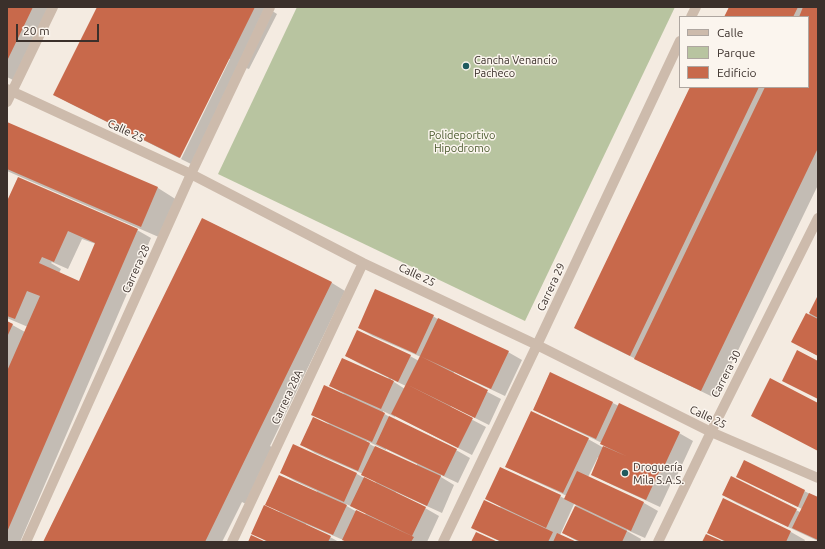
<!DOCTYPE html>
<html>
<head>
<meta charset="utf-8">
<style>
  body { margin:0 }
  #map { position:relative; width:825px; height:549px; overflow:hidden; background:#f4ebe1; font-family:Ubuntu,sans-serif }
  canvas { display:block }
  .frame { position:absolute; inset:0; border:8px solid #3b302b; pointer-events:none }
  .legend { position:absolute; left:679px; top:16px; width:130px; height:72px; box-sizing:border-box; background:#fbf5ee; border:1px solid #aea6a0; margin:0; padding:5px 7px; list-style:none; font-size:12px; color:#3b302b }
  .legend li { display:flex; align-items:center; gap:8px; height:20px }
  .legend b { width:20px; border:1px solid #aea6a0 }
  .scale { position:absolute; left:16px; top:24px; width:83px; height:18px; box-sizing:border-box; border:2px solid #3b302b; border-top:0; padding-left:5px; font-size:12px; line-height:14px; white-space:nowrap; color:#3b302b; -webkit-text-stroke:3px #fbf5ee; paint-order:stroke }
</style>
</head>
<body>
<div id="map">
<canvas width="825" height="549"></canvas>
<div class="frame"></div>
<ul class="legend">
<li><b style="height:5px;background:#cdbbac"></b>Calle</li>
<li><b style="height:11px;background:#b8c4a0"></b>Parque</li>
<li><b style="height:11px;background:#c8694b"></b>Edificio</li>
</ul>
<div class="scale">20 m</div>
</div>
<script>
const ctx = document.querySelector('canvas').getContext('2d');
ctx.lineJoin = 'round';
function fill(path, color) { ctx.fillStyle = color; ctx.fill(path, 'evenodd'); }
const shape = rows => new Path2D(rows.map(r => 'M' + r).join(''));
function strokePath(path, color, width, dash) { ctx.strokeStyle = color; ctx.lineWidth = width; ctx.lineCap = dash ? 'butt' : 'round'; ctx.setLineDash(dash || []); ctx.stroke(path); }
function write(font, color, halo, rows, align = 'center') {
  ctx.font = font + ' Ubuntu,sans-serif'; ctx.lineWidth = 3; ctx.setLineDash([]); ctx.textBaseline = 'middle'; ctx.strokeStyle = halo; ctx.fillStyle = color; for (const [text, x, y, turn = 0] of rows) {
    ctx.save(); ctx.translate(x, y); ctx.rotate((+turn || 0) * Math.PI / 180); ctx.textAlign = isNaN(turn) ? turn : align; if (halo) ctx.strokeText(text, 0, 0); ctx.fillText(text, 0, 0); ctx.restore();
  }
}
fill(shape([
  [297,7,675,7,525,321,218,174]
]), '#b8c4a0');
fill(shape([
  [7,7,58,7,39,46,15,81,7,77],
  [98,7,266,7,277,14,249,69,243,67,195,166,181,159,230,59,228,59,179,158,69,103,55,95],
  [730,7,818,7,818,185,715,398,649,366,638,360,589,336,575,328,691,87,808,87,808,17,725,17],
  [7,123,158,188,177,200,161,238,7,171],
  [7,205,137,230,151,238,20,542,7,542,7,322,25,332,28,327,7,318],
  [82,239,96,244,80,282,59,273,61,269,51,263,52,262,68,269],
  [203,219,332,283,345,291,270,446,275,449,248,505,242,502,222,542,45,542],
  [818,298,818,356,793,342,809,315],
  [433,316,442,322,508,352,522,360,505,396,454,372,453,374,501,399,489,425,451,406,450,408,486,427,472,455,395,416,395,417,383,411,383,413,398,422,456,450,470,458,458,483,441,475,441,477,454,485,442,513,396,492,395,494,425,508,439,516,427,542,348,542,306,524,306,525,330,537,339,542,267,542,253,533,280,512,267,504,317,493,317,491,295,481,282,473,294,446,357,474,375,484,376,482,363,475,363,474,315,453,302,445,329,424,313,414,344,395,344,394,330,386,388,379,389,378,360,364,346,356,410,356,419,361,421,357,373,336,359,328],
  [391,379,406,386,405,389,391,380],
  [367,441,386,450,386,449,417,464,417,466,375,447,366,442],
  [346,504,366,513,365,515,357,512,345,505],
  [550,373,619,406,679,433,693,441,675,480,673,479,660,507,606,482,592,474,599,458,598,457,588,477,644,503,658,511,645,538,627,530,627,531,641,539,640,542,580,542,577,541,563,533,576,505,574,504,560,535,574,542,501,542,487,535,473,527,501,507,487,499,560,496,565,499,567,496,520,474,506,466,588,439,604,448,605,446,602,443,548,417,534,409],
  [745,461,818,498,818,541,737,503,723,495,732,478,800,512,802,509,751,484,737,476],
  [724,500,791,532,805,540,804,542,725,542,708,532]
]), '#0003');
fill(shape([
  [7,7,33,7,7,61],
  [97,7,255,7,180,158,53,95],
  [729,7,798,7,793,17,724,17],
  [803,7,818,7,818,148,701,391,634,359,765,87,808,87,808,17,799,17],
  [690,87,759,87,630,356,574,328],
  [7,122,158,187,141,227,7,169],
  [18,177,138,229,7,532,7,371,40,296,27,291,15,319,7,316,7,201],
  [68,231,95,243,79,281,39,263,42,257,54,262],
  [202,218,332,282,256,437,205,542,43,542],
  [375,289,434,315,416,354,358,328],
  [818,295,818,318,809,313],
  [806,313,818,319,818,356,791,342],
  [438,318,509,351,491,389,422,357,488,390,475,418,408,385,473,418,458,448,391,414,420,356],
  [7,321,13,324,7,337],
  [357,330,411,355,398,382,345,356],
  [797,350,818,361,818,399,782,381],
  [342,358,394,381,381,409,329,386],
  [550,372,613,402,596,439,533,410],
  [770,378,818,403,818,451,751,416],
  [324,385,385,413,372,442,311,415],
  [619,403,680,432,661,473,659,472,646,500,591,475,603,446,626,456,600,444],
  [531,411,589,438,563,493,505,467],
  [389,416,457,449,444,476,376,444],
  [313,417,370,443,358,471,300,445],
  [293,444,357,473,344,502,280,473],
  [375,446,441,476,427,506,361,475],
  [744,460,805,490,798,507,736,477],
  [500,467,561,495,546,528,485,499],
  [577,471,644,502,631,531,564,499],
  [279,475,347,505,333,535,265,505],
  [731,476,797,509,788,527,722,495],
  [364,477,426,507,412,536,350,506],
  [809,493,818,497,818,540,792,528],
  [723,498,791,531,786,542,727,542,707,533],
  [484,500,553,532,548,542,502,542,471,528],
  [264,505,331,536,328,542,269,542,251,534],
  [575,506,627,531,622,542,581,542,562,533],
  [356,510,414,537,411,542,347,542,342,540],
  [476,532,498,542,471,542],
  [557,533,577,542,553,542],
  [706,534,724,542,702,542],
  [251,535,266,542,248,542]
]), '#c8694b');
strokePath(shape([
  [691,17,696,7],
  [7,89,191,174,363,263,537,345,711,432,818,478],
  [7,102,53,7],
  [26,542,191,174,270,7],
  [232,542,363,263],
  [443,542,537,345,680,41]
]), '#cdbbac', 10);
strokePath(shape([
  [658,542,711,432,818,218]
]), '#cdbbac', 10);
for (const [x, y, r, color] of [
  [466,66,4,"#1f5a5e"],
  [625,473,4,"#1f5a5e"]
]) { const dot = new Path2D(); dot.arc(x, y, r, 0, 2 * Math.PI); ctx.fillStyle = color; ctx.fill(dot); strokePath(dot, '#fbf5ee', 1.5); }
write('11px', '#3b302b', '#fbf5ee', [
  ["Cancha Venancio",474,60],
  ["Pacheco",474,73],
  ["Droguería",633,467],
  ["Mila S.A.S.",633,480]
], 'left');
write('11px', '#3b302b', '#fbf5ee', [
  ["Calle 25",126,131,25],
  ["Carrera 28",136,269,-66],
  ["Calle 25",417,275,25],
  ["Carrera 29",551,287,-65],
  ["Carrera 30",726,374,-63],
  ["Carrera 28A",287,397,-65],
  ["Calle 25",708,417,25]
]);
write('11px', '#4a5a2e', '#fbf5ee', [
  ["Polideportivo",462,135],
  ["Hipodromo",462,148]
]);
</script>
</body>
</html>
